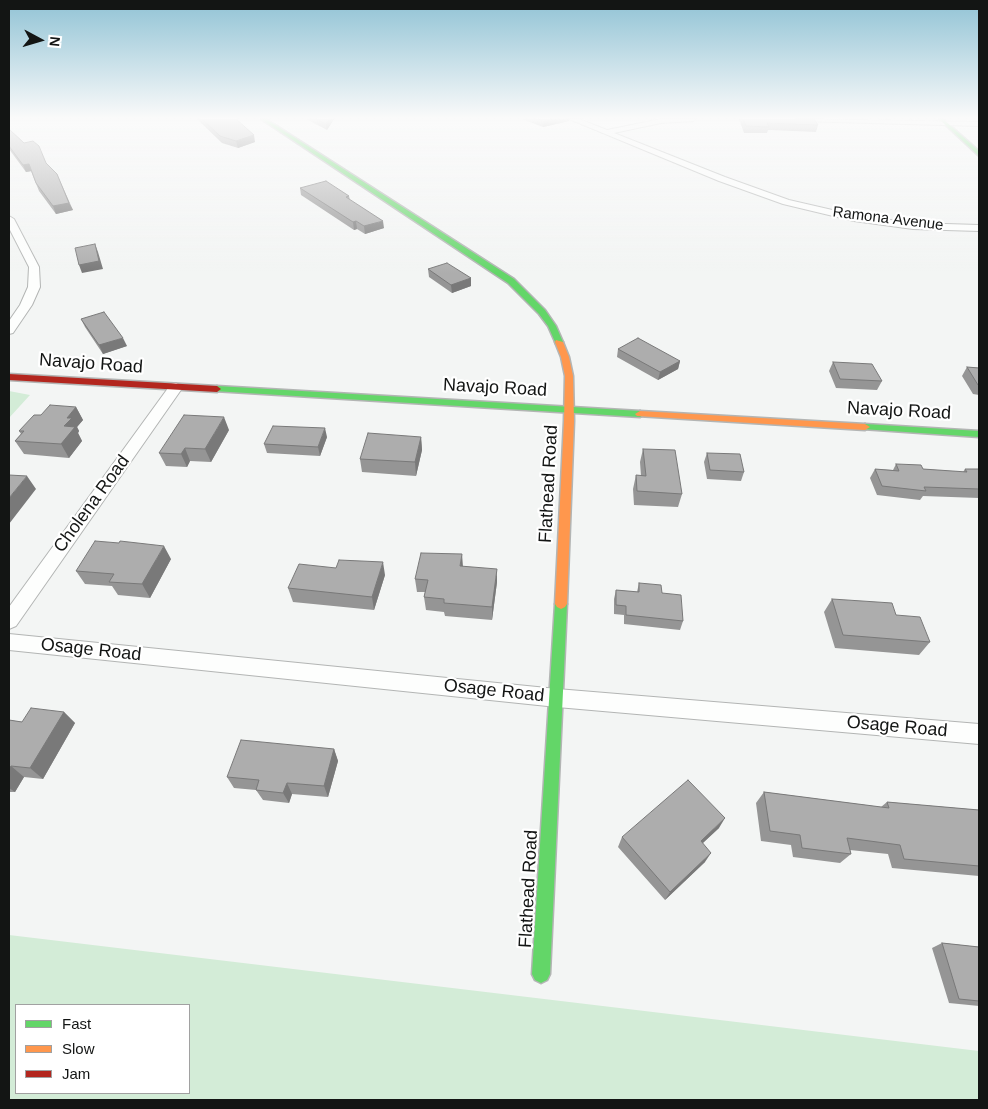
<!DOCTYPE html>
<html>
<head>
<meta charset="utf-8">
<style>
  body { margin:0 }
  #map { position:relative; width:988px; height:1109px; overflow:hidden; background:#f3f5f4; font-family:Helvetica,sans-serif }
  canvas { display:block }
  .frame { position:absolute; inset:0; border:10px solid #131514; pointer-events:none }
  .legend { position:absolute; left:15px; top:1004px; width:175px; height:90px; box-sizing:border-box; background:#fff; border:1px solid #a1a1a1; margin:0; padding:6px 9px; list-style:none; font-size:15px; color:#131514 }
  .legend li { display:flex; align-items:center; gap:10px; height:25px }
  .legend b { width:25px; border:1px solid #a1a1a1 }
  .north { position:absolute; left:15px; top:15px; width:50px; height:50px; -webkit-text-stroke:4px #fff; paint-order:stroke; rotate:96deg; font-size:14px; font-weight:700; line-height:20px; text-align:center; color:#131514 }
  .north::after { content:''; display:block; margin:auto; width:18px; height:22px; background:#131514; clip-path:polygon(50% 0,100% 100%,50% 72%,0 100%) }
</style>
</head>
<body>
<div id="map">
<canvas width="988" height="1109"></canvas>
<div class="frame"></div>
<ul class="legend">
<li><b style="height:6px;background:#63d668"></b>Fast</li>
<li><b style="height:6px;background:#ff974d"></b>Slow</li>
<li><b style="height:6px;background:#b3261e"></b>Jam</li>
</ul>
<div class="north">N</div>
</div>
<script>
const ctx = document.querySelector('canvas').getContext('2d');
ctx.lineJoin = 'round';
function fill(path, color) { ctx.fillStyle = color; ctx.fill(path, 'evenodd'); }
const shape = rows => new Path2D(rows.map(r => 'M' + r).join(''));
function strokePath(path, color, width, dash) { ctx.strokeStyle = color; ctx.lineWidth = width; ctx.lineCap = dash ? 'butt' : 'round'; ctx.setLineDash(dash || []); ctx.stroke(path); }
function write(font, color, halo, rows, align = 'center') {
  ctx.font = font + ' Helvetica,sans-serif'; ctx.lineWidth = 4.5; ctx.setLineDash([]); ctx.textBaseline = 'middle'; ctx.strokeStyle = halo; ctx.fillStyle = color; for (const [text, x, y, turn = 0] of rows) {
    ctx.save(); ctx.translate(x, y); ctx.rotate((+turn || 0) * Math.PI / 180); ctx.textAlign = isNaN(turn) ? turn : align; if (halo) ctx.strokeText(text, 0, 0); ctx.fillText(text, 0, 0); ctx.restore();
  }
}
fill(shape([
  [9,391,30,395,9,418],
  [9,935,979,1051,979,1100,9,1100],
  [16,1005,189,1005,189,1093,16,1093]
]), '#d3ecd7');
const street = shape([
  [569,119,579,119,607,130,661,119,696,119,693,121,661,123,614,133,725,177,789,200,854,215,913,223,979,225,979,231,913,229,854,221,783,204,719,181,569,119],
  [796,119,979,122,979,126,799,121,796,119],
  [9,216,14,219,39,267,40,287,32,305,13,333,9,334,9,321,20,305,28,287,29,267,9,228,9,216],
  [176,383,183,387,16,626,9,629,9,607,171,384,176,383],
  [9,634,557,689,979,724,979,744,557,707,9,650,9,634]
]);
const fast = shape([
  [261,119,266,119,514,279,545,310,556,326,563,342,562,344,556,344,548,326,539,314,508,283,261,119],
  [939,119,943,119,979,151,979,156,939,119],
  [217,386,640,411,645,414,640,417,214,391,213,389,217,386],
  [865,424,979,431,979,437,862,429,860,427,865,424],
  [561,599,565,601,567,604,550,974,547,980,541,983,535,980,532,974,555,604,557,601,561,599]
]);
const slow = shape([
  [556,340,563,342,569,357,573,376,574,421,567,604,565,607,561,609,557,607,555,604,564,421,565,376,561,357,555,342,556,340],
  [640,411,865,424,870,427,865,430,637,416,635,414,640,411]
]);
const jam = shape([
  [9,374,217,386,221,389,217,392,9,380,9,374]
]);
strokePath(street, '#b3b5b4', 2);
strokePath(fast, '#b3b5b4', 3);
strokePath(slow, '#b3b5b4', 3);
strokePath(jam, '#b3b5b4', 3);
fill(street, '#fdfefd');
fill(fast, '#63d668');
fill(slow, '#ff974d');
fill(jam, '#b3261e');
fill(shape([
  [197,119,236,119,255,142,238,148,222,143],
  [306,119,334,119,327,130],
  [522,119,569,119,569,121,543,127],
  [739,119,814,119,818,125,816,132,768,130,767,133,744,133],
  [9,129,46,163,57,174,73,210,56,214,39,191,31,171,26,172,9,149],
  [300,188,349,196,350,200,384,228,365,234,357,229,354,230,301,195],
  [428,269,471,278,471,286,452,293,429,277],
  [81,319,127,346,103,354,85,327],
  [618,349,680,361,678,369,658,380,617,357],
  [833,362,882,381,877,390,836,388,829,371],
  [967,367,979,368,979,395,973,394,962,376],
  [76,407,83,420,77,427,79,431,78,433,82,441,69,458,24,454,15,441,21,434,19,431,41,415],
  [229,430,211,462,190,461,187,467,166,466,159,453],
  [327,437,320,456,267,453,264,444],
  [421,437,422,450,416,476,362,472,360,459],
  [643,449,682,494,678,507,634,505,633,489,636,475,641,476,640,462],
  [707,453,744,472,741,481,707,479,704,462],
  [896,464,923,469,963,472,965,469,979,469,979,498,923,496,920,500,877,495,870,478,875,469,893,470],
  [171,559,150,598,118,595,112,586,85,584,76,571],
  [463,567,497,582,492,620,445,616,444,612,426,610,424,597,425,592,417,592,415,579],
  [385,575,374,610,293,602,288,588],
  [639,583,662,593,683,621,680,630,624,624,624,615,614,614,614,599,616,590,637,592],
  [832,599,896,615,930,642,919,655,835,648,824,612],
  [64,712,75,723,43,779,24,777,15,792,9,792,9,720,22,722],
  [334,749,338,761,328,797,292,794,289,803,263,800,256,790,234,788,227,777],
  [764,792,881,807,887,802,979,810,979,876,892,868,888,854,850,850,851,854,840,863,793,857,791,845,761,841,756,803],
  [719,828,703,843,705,862,665,900,618,847,622,837],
  [942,943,979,947,979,1006,949,1003,932,948]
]), '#959595');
fill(shape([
  [329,119,334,119,327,130,326,124],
  [552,119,569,119,569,121,543,127,544,121],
  [254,135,255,142,238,148,236,141],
  [29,164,32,171,26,172,23,165],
  [69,203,73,210,56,214,53,206],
  [356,221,357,229,354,230,353,222],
  [383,221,384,228,365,234,364,226],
  [95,244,98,252,103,269,82,273,79,265],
  [471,278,471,286,452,293,451,285],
  [123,338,127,346,103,354,99,345],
  [680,361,678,369,658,380,660,372],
  [76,407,83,420,77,427,79,431,78,433,82,441,69,458,61,444,67,418],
  [224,417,229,430,211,462,205,449],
  [325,428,327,437,320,456,318,447],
  [421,437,422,450,416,476,415,462],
  [185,448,190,461,187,467,181,454],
  [27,476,36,489,9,524,9,498],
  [164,546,171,559,150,598,142,584],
  [462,554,463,567,460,566],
  [383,562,385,575,374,610,372,597],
  [497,569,497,582,492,620,492,607],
  [64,712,75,723,43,779,30,768],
  [334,749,338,761,328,797,324,786],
  [11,766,24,777,15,792,9,788,9,769],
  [287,783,292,794,289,803,283,793],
  [725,818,719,828,694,851,701,841],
  [711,853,705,862,665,900,670,892]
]), '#797979');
const building = shape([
  [202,119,236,119,254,135,236,141,220,136,202,119],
  [316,119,329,119,326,124,316,119],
  [538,119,552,119,544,121,538,119],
  [743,119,814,119,818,125,767,123,769,127,746,126,743,119],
  [9,129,24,143,33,141,39,146,46,163,57,174,69,203,53,206,36,183,29,164,23,165,9,146,9,129],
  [326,181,349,196,346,197,383,221,364,226,356,221,353,222,300,188,326,181],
  [95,244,99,261,79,265,75,248,95,244],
  [447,263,471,278,451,285,428,269,447,263],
  [104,312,123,338,99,345,81,319,104,312],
  [638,338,680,361,660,372,618,349,638,338],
  [833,362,872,364,882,381,840,379,833,362],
  [967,367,979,368,979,385,978,385,967,367],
  [50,405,76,407,67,418,72,418,64,426,75,427,61,444,15,441,24,431,19,431,34,415,41,415,50,405],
  [184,415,224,417,205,449,185,448,181,454,159,453,184,415],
  [273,426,325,428,318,447,264,444,273,426],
  [368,433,421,437,415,462,360,459,368,433],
  [643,449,675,450,682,494,637,491,636,475,646,476,643,449],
  [707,453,740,454,744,472,710,470,707,453],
  [896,464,921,465,923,469,967,472,965,469,979,469,979,489,924,487,926,491,882,486,875,469,899,471,896,464],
  [9,475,27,476,9,498,9,475],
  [95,541,119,543,120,541,164,546,142,584,109,582,114,574,76,571,95,541],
  [421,553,462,554,460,566,497,569,492,607,444,603,444,599,424,597,428,580,415,579,421,553],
  [339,560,383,562,372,597,288,588,299,564,336,568,339,560],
  [639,583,661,585,662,593,681,595,683,621,626,615,626,606,616,605,616,590,639,592,639,583],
  [832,599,892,603,896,615,920,617,930,642,843,635,832,599],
  [31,708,64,712,30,768,11,766,9,769,9,720,22,722,31,708],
  [241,740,334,749,324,786,287,783,283,793,256,790,259,780,227,777,241,740],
  [688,780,725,818,701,841,711,853,670,892,622,837,688,780],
  [764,792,889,808,887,802,979,810,979,866,904,859,900,845,847,838,851,854,802,848,800,835,770,831,764,792],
  [942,943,979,947,979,1001,959,999,942,943]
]);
fill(building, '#adadad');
strokePath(building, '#797979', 1);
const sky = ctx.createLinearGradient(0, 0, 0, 274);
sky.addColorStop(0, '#91c3d5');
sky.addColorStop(0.43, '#fafafa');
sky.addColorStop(1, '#fafafa00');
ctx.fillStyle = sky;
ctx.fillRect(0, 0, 988, 274);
write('15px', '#131514', '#fff', [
  ["Ramona Avenue",888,219,7]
]);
write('18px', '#131514', '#fff', [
  ["Navajo Road",91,364,4],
  ["Navajo Road",495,388,3],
  ["Navajo Road",899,411,3],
  ["Flathead Road",549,484,-87],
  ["Cholena Road",92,504,-54],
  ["Osage Road",91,650,6],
  ["Osage Road",494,691,6],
  ["Osage Road",897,727,5],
  ["Flathead Road",529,889,-87]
]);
</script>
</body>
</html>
